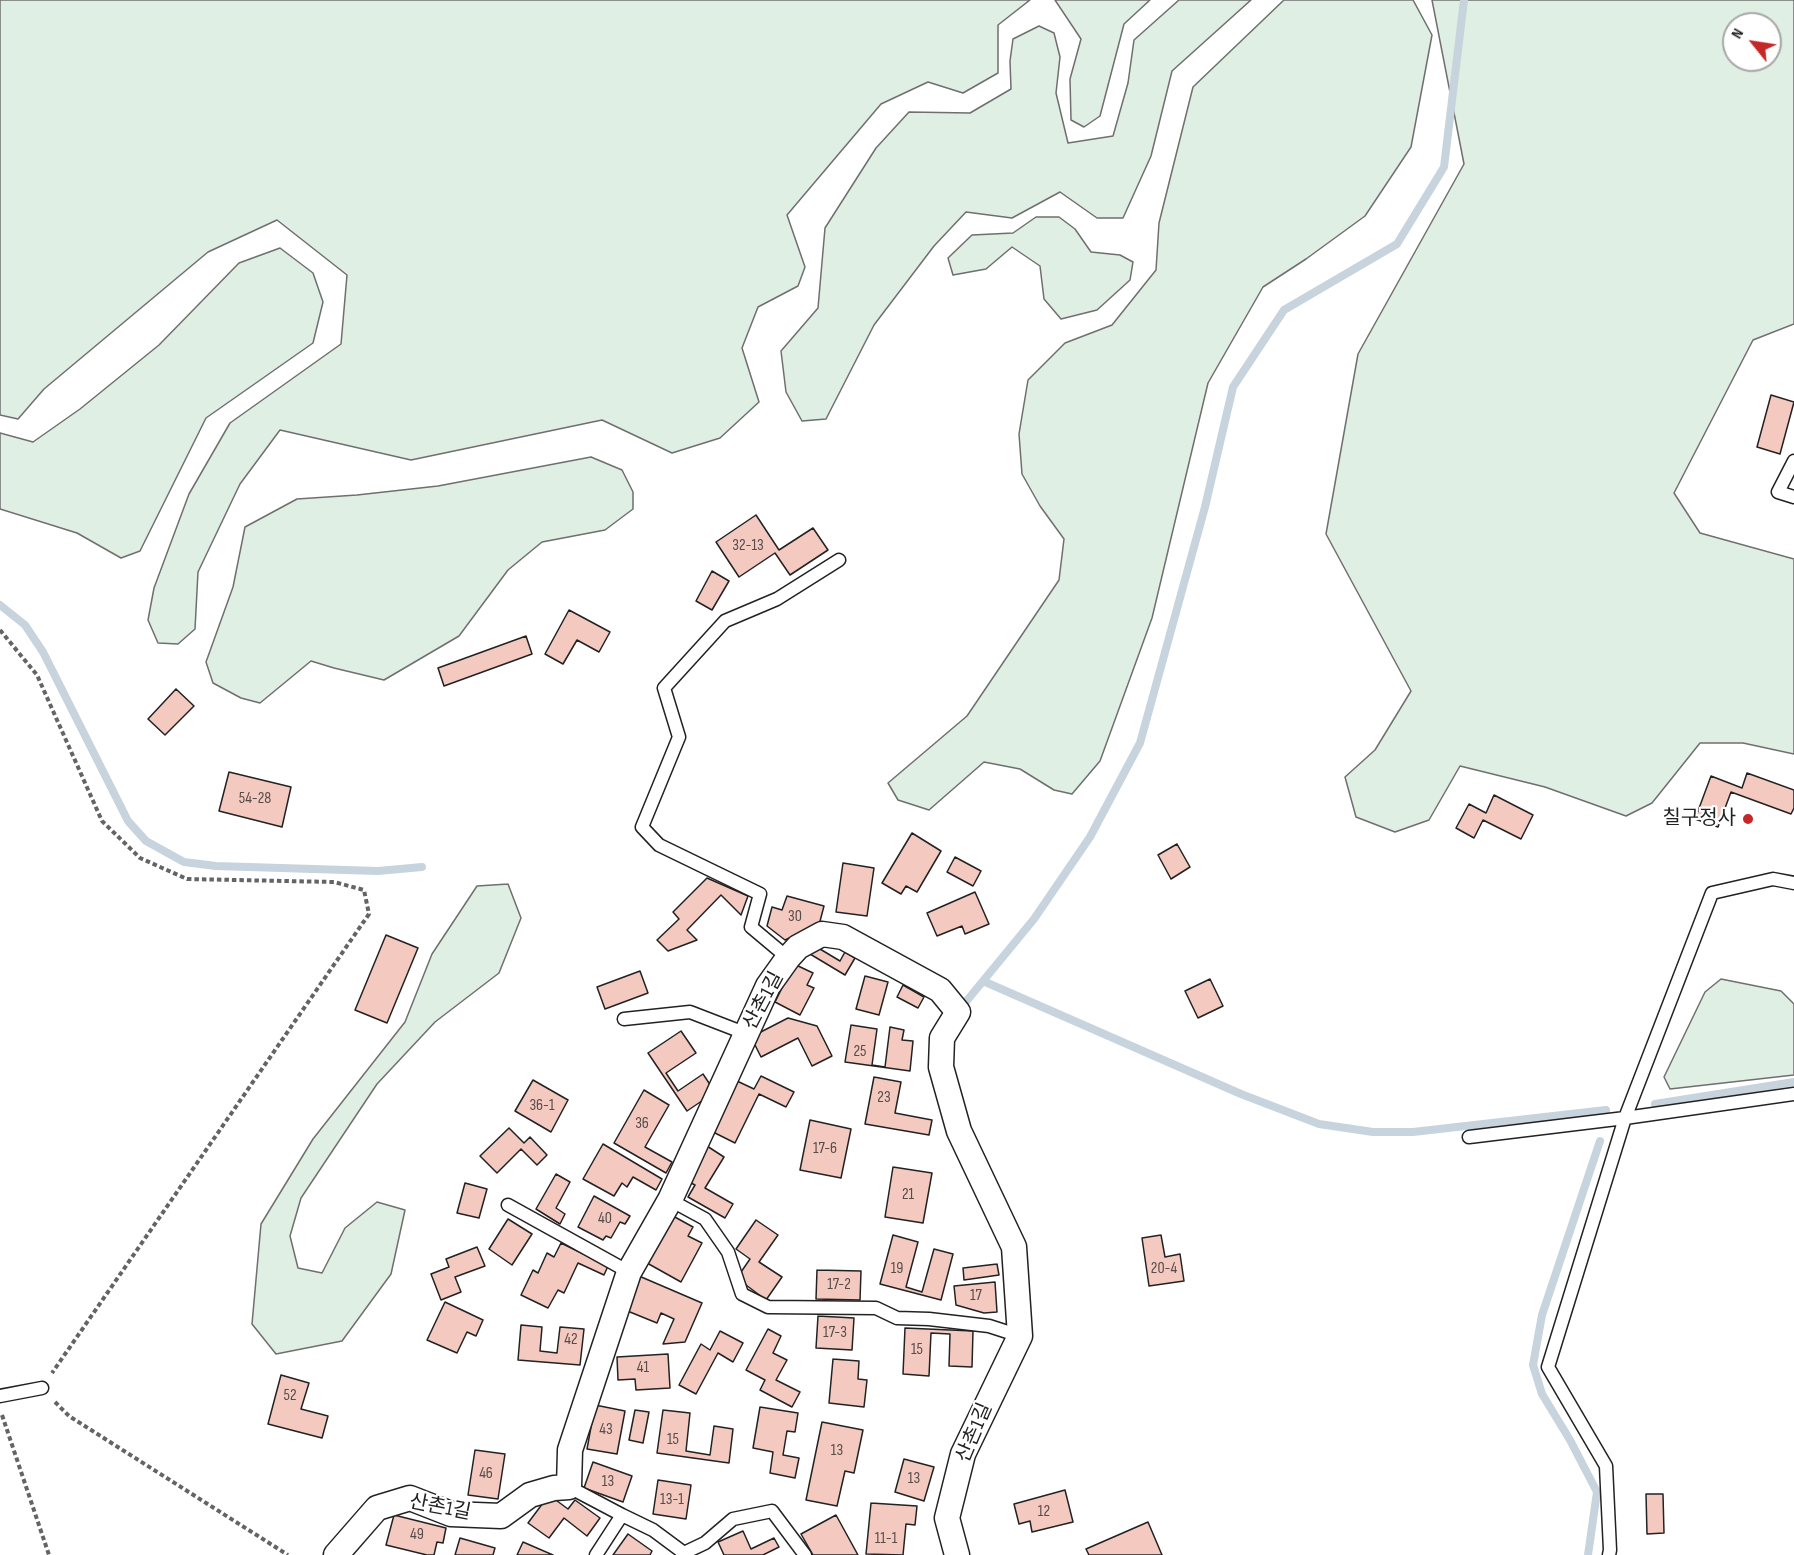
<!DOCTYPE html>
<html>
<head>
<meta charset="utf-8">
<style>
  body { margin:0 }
  #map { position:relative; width:1794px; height:1555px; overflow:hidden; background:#fff; font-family:"Sofia Sans Condensed",sans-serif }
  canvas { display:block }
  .north { position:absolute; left:1722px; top:12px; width:60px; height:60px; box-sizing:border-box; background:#fff; border:2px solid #a7a7a7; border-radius:50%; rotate:300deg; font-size:16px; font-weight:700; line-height:24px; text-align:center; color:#222 }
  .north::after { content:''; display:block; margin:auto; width:21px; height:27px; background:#c62828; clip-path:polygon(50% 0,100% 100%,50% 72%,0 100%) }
</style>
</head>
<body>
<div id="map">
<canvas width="1794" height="1555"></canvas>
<div class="north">N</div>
</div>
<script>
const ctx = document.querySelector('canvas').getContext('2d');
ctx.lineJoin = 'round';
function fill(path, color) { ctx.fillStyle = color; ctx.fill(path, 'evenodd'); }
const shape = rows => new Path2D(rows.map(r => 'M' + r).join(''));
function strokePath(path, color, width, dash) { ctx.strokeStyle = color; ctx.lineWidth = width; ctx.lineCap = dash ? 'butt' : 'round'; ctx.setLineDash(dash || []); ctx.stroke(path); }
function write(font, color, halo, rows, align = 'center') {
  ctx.font = font + ' "Sofia Sans Condensed","Noto Sans KR",sans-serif'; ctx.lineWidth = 4.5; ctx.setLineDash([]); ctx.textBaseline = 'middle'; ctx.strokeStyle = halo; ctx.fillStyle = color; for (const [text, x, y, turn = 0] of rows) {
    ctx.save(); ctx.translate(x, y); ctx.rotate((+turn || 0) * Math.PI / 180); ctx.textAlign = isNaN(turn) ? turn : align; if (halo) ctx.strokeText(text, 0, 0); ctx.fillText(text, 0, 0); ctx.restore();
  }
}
const green = shape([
  [0,0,1030,0,998,25,998,73,963,93,928,82,881,104,787,215,805,267,798,286,758,307,742,348,759,402,720,438,672,453,602,420,411,460,280,430,240,484,198,572,195,629,178,644,158,643,148,620,154,588,189,494,230,423,341,344,347,275,277,220,208,252,44,389,18,419,0,415,0,0],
  [1055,0,1150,0,1124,24,1100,116,1084,127,1071,120,1070,79,1081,39,1055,0],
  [1179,0,1251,0,1172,71,1151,156,1123,218,1097,218,1060,192,1012,218,966,212,934,246,874,325,826,419,802,421,786,392,781,351,818,308,825,228,876,148,909,112,970,113,1011,89,1010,61,1013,39,1039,26,1054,33,1060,57,1056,93,1068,143,1113,136,1128,83,1134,40,1179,0],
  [1284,0,1413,0,1432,35,1411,147,1365,216,1306,259,1263,287,1208,383,1152,618,1100,761,1072,794,1054,790,1020,769,984,762,929,810,898,800,888,783,967,716,1059,580,1064,539,1040,506,1022,474,1019,434,1028,380,1065,343,1112,325,1156,270,1159,223,1193,87,1284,0],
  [1432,0,1794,0,1794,324,1753,340,1674,493,1700,533,1794,559,1794,754,1743,743,1700,743,1652,803,1626,816,1545,787,1460,766,1429,820,1395,832,1356,817,1345,777,1375,750,1411,691,1326,534,1358,354,1464,164,1432,0],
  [1734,24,1770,24,1770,60,1734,60,1734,24],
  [1036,217,1059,217,1075,229,1091,252,1120,255,1133,262,1130,280,1097,310,1061,319,1044,299,1040,266,1012,247,986,269,953,275,948,258,972,235,1013,233,1036,217],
  [280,248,313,273,323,302,313,343,206,418,140,551,121,558,77,533,0,509,0,433,33,442,80,409,159,345,239,263,280,248],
  [591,457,622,470,633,492,633,509,605,530,542,542,508,570,459,636,384,680,334,668,311,661,260,703,241,698,213,683,206,662,233,587,245,527,297,499,357,495,438,486,591,457],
  [508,884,521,918,499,973,435,1022,377,1084,301,1198,290,1236,298,1268,322,1273,345,1228,377,1202,405,1210,391,1274,342,1341,276,1354,252,1324,261,1224,313,1139,405,1022,432,954,477,886,508,884],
  [1721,979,1781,991,1794,1004,1794,1075,1670,1089,1664,1077,1705,992,1721,979]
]);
fill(green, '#e0efe3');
strokePath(green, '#6f6f6f', 1.5);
strokePath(shape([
  [0,605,25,625,43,652,128,821,146,841,184,862,216,866,378,871,422,867],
  [983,981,1241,1094,1319,1124,1373,1132,1413,1132,1606,1110],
  [960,1009,1034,919,1090,837,1140,743,1205,507,1233,387,1284,310,1397,244,1444,167,1464,0],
  [1655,1104,1794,1082],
  [1588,1555,1597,1492,1570,1440,1542,1394,1533,1365,1542,1315,1600,1141]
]), '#c7d3dd', 8);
const building = shape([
  [1771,395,1794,402,1780,454,1757,447,1771,395],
  [756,515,779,550,813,528,828,550,790,575,775,553,739,577,716,542,756,515],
  [712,571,729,581,712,610,696,601,712,571],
  [569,610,610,632,599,652,577,640,563,664,545,654,569,610],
  [526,636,532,654,444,686,438,668,526,636],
  [176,689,194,706,165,735,148,719,176,689],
  [229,772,291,787,282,827,219,811,229,772],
  [1747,773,1794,790,1794,808,1791,814,1731,792,1718,827,1695,819,1711,776,1742,788,1747,773],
  [1494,795,1533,815,1521,839,1483,820,1474,838,1456,828,1469,804,1486,813,1494,795],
  [912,833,941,851,917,892,906,886,901,894,882,883,912,833],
  [1177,844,1190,867,1171,879,1158,855,1177,844],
  [955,857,981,871,973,886,947,872,955,857],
  [843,863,874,868,867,916,836,912,843,863],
  [707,878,748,896,741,915,721,895,687,930,697,940,668,951,657,940,679,919,673,912,707,878],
  [975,892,989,924,965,934,962,926,937,936,927,913,975,892],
  [787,896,824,906,819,925,785,940,767,926,772,907,782,910,787,896],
  [386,935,418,948,387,1023,355,1010,386,935],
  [815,946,840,961,845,952,855,958,845,975,810,954,815,946],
  [794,964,813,973,807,985,814,988,800,1015,775,1002,794,964],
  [640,971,648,993,605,1009,597,987,640,971],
  [865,976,888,982,879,1015,856,1009,865,976],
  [1210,979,1223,1006,1198,1018,1185,991,1210,979],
  [903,985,924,997,918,1008,897,997,903,985],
  [788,1018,817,1026,832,1056,812,1066,798,1038,761,1057,751,1037,788,1018],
  [851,1025,877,1029,872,1065,885,1067,890,1027,904,1030,902,1040,913,1041,910,1071,845,1062,851,1025],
  [681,1031,696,1053,666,1073,678,1091,703,1074,715,1092,687,1111,648,1053,681,1031],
  [761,1076,794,1092,786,1107,759,1094,735,1143,711,1131,737,1081,754,1089,761,1076],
  [874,1077,901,1082,895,1113,932,1120,929,1135,865,1124,874,1077],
  [533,1080,568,1100,551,1132,515,1111,533,1080],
  [644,1090,669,1105,645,1147,672,1162,666,1173,614,1143,644,1090],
  [810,1120,851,1129,841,1178,800,1170,810,1120],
  [509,1128,524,1143,530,1137,547,1155,537,1165,521,1149,497,1173,480,1156,509,1128],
  [603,1144,662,1179,656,1190,633,1177,627,1187,622,1183,614,1196,583,1179,603,1144],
  [707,1146,724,1157,705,1188,733,1204,725,1218,688,1197,695,1185,687,1181,707,1146],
  [893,1167,932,1173,923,1223,885,1217,893,1167],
  [556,1174,570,1182,556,1208,565,1214,560,1224,536,1209,556,1174],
  [465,1183,487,1189,479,1218,457,1213,465,1183],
  [594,1196,630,1216,625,1224,620,1222,611,1238,606,1236,603,1240,578,1227,594,1196],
  [673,1216,693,1227,688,1236,702,1243,681,1282,647,1263,673,1216],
  [508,1219,532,1234,512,1265,489,1249,508,1219],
  [756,1220,778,1235,759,1262,782,1277,766,1300,746,1285,741,1272,750,1259,736,1249,756,1220],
  [893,1235,918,1242,906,1287,922,1292,934,1249,953,1254,941,1300,880,1284,893,1235],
  [1161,1235,1165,1257,1180,1254,1184,1281,1149,1286,1142,1238,1161,1235],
  [561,1243,608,1266,604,1275,578,1263,564,1293,558,1290,548,1308,521,1295,533,1270,538,1273,547,1253,554,1257,561,1243],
  [477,1247,485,1266,455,1277,461,1292,441,1300,431,1274,449,1267,446,1259,477,1247],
  [997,1264,999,1275,964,1280,963,1268,997,1264],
  [817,1270,861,1271,860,1300,816,1299,817,1270],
  [639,1276,702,1303,685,1342,663,1344,674,1319,661,1313,657,1323,625,1310,639,1276],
  [995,1282,997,1312,984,1313,956,1305,954,1286,995,1282],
  [445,1302,483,1320,476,1336,467,1332,457,1353,427,1340,445,1302],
  [818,1316,854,1318,852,1350,816,1348,818,1316],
  [521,1325,542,1327,540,1351,557,1353,560,1327,584,1329,580,1365,518,1360,521,1325],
  [905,1328,973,1331,972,1367,949,1366,950,1334,931,1333,929,1376,903,1374,905,1328],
  [768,1329,781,1336,773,1353,787,1360,776,1380,800,1392,792,1407,760,1390,765,1380,746,1370,768,1329],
  [720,1331,743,1343,733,1362,718,1353,696,1394,679,1385,701,1344,710,1350,720,1331],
  [668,1354,670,1388,636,1390,635,1379,618,1380,617,1357,668,1354],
  [833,1359,859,1361,858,1379,867,1380,864,1407,829,1403,833,1359],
  [281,1375,309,1383,301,1409,328,1416,322,1438,268,1424,281,1375],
  [595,1405,625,1411,617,1454,587,1449,595,1405],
  [760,1407,798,1413,795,1432,787,1431,783,1455,799,1458,795,1478,770,1473,773,1452,753,1448,760,1407],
  [635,1410,649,1412,643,1443,629,1440,635,1410],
  [663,1410,690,1413,686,1451,710,1455,714,1426,733,1429,729,1463,657,1453,663,1410],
  [822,1422,863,1430,854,1473,845,1471,837,1506,806,1500,822,1422],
  [475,1450,505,1454,498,1499,468,1495,475,1450],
  [904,1459,934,1467,924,1501,895,1492,904,1459],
  [593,1462,632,1476,623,1502,584,1488,593,1462],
  [658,1480,691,1485,686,1519,653,1514,658,1480],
  [1065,1490,1073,1522,1032,1532,1030,1521,1019,1524,1014,1504,1065,1490],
  [1646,1494,1663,1494,1664,1533,1647,1534,1646,1494],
  [549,1495,568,1509,575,1500,600,1518,587,1536,564,1518,549,1538,528,1523,549,1495],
  [871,1503,917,1506,915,1525,906,1524,903,1555,866,1554,871,1503],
  [394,1515,446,1528,443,1543,437,1542,434,1555,427,1555,386,1545,394,1515],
  [836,1515,858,1555,813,1555,801,1534,836,1515],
  [1148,1522,1162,1555,1089,1555,1086,1549,1148,1522],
  [743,1531,751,1549,774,1538,779,1547,763,1555,724,1555,718,1542,743,1531],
  [628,1534,652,1551,650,1555,613,1555,628,1534],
  [460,1538,495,1548,493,1555,455,1555,460,1538],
  [523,1542,553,1555,517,1555,523,1542]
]);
fill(building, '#f3c9c0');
strokePath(building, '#222', 1.5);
const lane = shape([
  [1794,461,1778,492,1794,497],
  [788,958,751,927,760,894,659,845,642,827,679,737,664,688,725,621,777,599,839,560],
  [624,1019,690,1012,747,1034],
  [1469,1137,1625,1118,1794,1094],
  [670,1200,705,1219,728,1252,742,1294,768,1307,876,1308,897,1318,929,1319,989,1326,1020,1336],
  [508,1205,629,1272],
  [0,1396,42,1388],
  [569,1487,622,1515],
  [596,1555,622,1515,653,1530,684,1553,705,1543,733,1519,772,1511,805,1555],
  [1609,1555,1610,1550,1606,1466,1548,1367,1625,1118,1712,893,1773,879,1794,883]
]);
const street = shape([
  [336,1555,377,1508,410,1498,451,1514,501,1516,530,1495,554,1488,569,1487,570,1450,629,1272,670,1200,768,986,788,958,798,947,822,934,843,937,940,990,958,1012,942,1038,941,1067,959,1131,1014,1247,1020,1336,963,1454,947,1518,957,1555]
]);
strokePath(lane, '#222', 15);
strokePath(street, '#222', 27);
strokePath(shape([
  [0,630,37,675,102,821,140,858,187,879,334,882,364,890,369,914,52,1373],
  [55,1402,69,1416,288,1555],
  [2,1415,49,1555]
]), '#646464', 4, [4.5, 3]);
strokePath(lane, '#fff', 12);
strokePath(street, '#fff', 24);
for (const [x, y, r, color] of [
  [1748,819,6,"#c62828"]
]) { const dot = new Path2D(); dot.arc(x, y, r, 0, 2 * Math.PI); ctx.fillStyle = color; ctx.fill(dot); strokePath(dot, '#fff', 2); }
write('16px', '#564c4a', null, [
  ["32-13",748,546],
  ["54-28",255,799],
  ["30",795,917],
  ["25",860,1052],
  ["23",884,1098],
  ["36-1",542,1106],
  ["36",642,1124],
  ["17-6",825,1149],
  ["21",908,1195],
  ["40",605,1219],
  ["19",897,1269],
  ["20-4",1164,1269],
  ["17-2",839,1285],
  ["17",976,1296],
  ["17-3",835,1333],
  ["42",571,1340],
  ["15",917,1350],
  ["41",643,1368],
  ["52",290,1396],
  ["43",606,1430],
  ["15",673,1440],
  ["13",837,1451],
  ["46",486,1474],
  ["13",914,1479],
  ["13",608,1482],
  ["13-1",672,1500],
  ["12",1044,1512],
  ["49",417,1535],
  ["11-1",886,1539]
]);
write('20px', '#222', '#fff', [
  ["칠구정사",1736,819]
], 'right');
write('20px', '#222', '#fff', [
  ["산촌1길",764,1001,-62],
  ["산촌1길",975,1433,-67],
  ["산촌1길",440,1508,11]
]);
</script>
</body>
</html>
